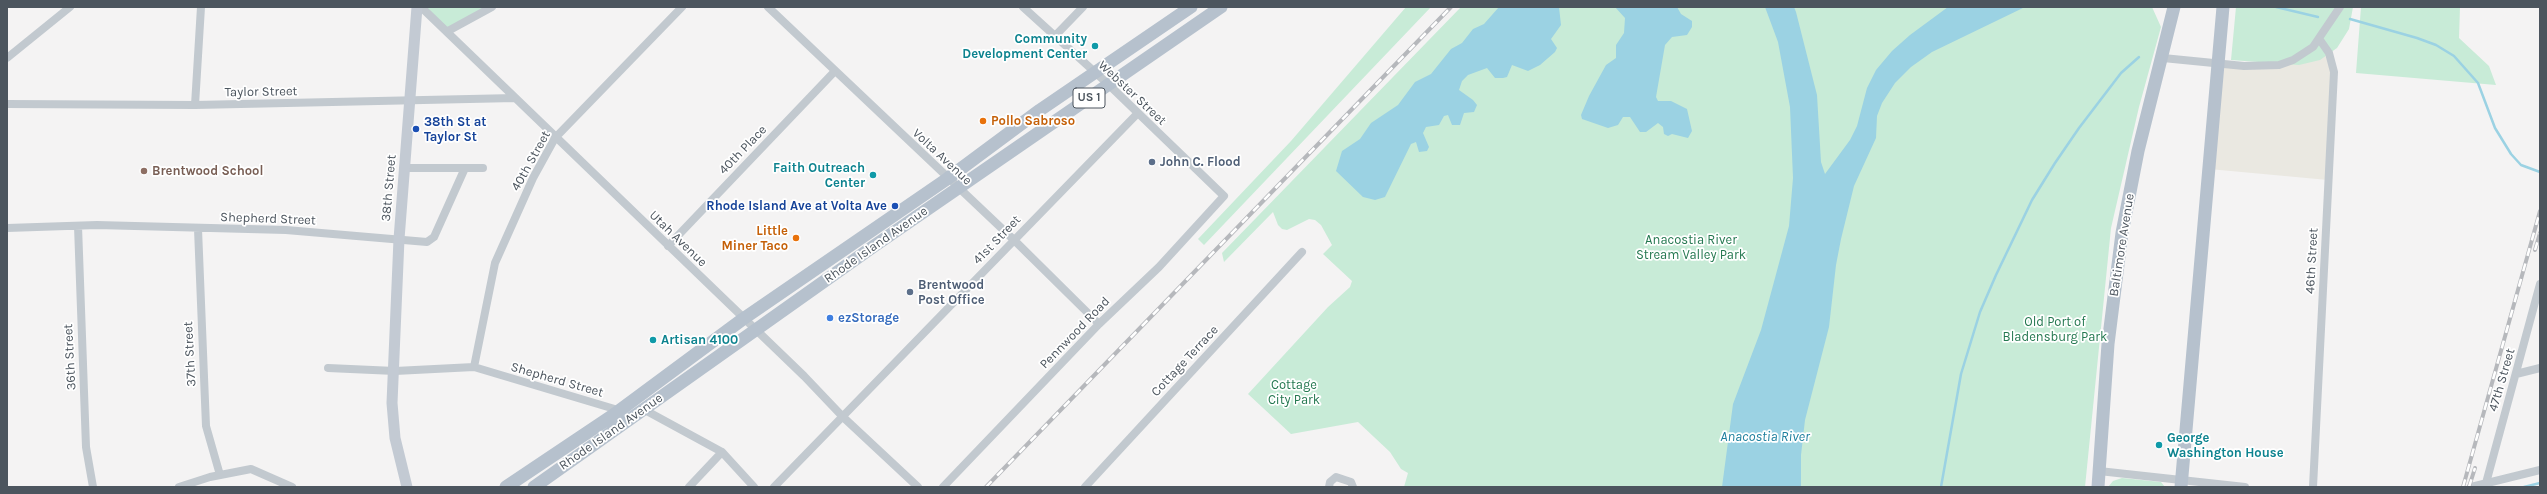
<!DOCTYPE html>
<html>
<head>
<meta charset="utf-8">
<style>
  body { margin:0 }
  #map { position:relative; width:2547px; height:494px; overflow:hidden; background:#f4f3f3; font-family:Karla,sans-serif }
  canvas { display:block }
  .frame { position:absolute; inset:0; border:8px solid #4c555e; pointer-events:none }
</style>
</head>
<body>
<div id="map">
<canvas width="2547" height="494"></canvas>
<div class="frame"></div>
</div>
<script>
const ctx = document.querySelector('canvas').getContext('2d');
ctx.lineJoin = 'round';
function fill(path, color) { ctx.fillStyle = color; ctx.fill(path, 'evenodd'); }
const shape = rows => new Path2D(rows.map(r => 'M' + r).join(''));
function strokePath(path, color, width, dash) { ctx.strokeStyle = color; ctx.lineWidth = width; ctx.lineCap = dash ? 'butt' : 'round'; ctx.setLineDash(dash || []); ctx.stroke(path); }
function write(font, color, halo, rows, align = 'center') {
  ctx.font = font + ' Karla,sans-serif'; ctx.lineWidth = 3.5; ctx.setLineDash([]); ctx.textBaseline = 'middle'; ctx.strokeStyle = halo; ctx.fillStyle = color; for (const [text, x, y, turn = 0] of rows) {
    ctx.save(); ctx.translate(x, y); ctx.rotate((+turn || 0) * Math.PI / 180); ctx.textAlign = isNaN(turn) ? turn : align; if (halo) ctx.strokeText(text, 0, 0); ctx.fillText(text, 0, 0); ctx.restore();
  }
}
fill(shape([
  [2313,47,2332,61,2328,180,2209,169,2218,64,2244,66]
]), '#eae8e1');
fill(shape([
  [421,7,492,7,448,31],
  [1406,7,1431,7,1204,245,1198,239,1291,141],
  [1461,7,2152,7,2161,27,2139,107,2111,228,2085,487,1404,487,1408,473,1401,469,1390,452,1358,422,1291,434,1248,394,1328,307,1350,287,1352,281,1323,254,1332,245,1321,225,1315,220,1309,219,1287,230,1282,229,1278,225,1273,212,1224,262,1222,253],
  [2236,7,2353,7,2349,29,2337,48,2320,60,2299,65,2231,60],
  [2361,7,2460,7,2459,38,2489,66,2496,85,2356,73],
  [2122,478,2161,482,2165,487,2108,487,2113,481]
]), '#c8ebd7');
fill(shape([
  [1499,7,1559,7,1561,25,1551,39,1557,48,1555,52,1540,65,1528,71,1512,65,1507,77,1503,78,1495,78,1487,68,1468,75,1462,81,1459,90,1473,100,1477,105,1474,112,1464,113,1460,125,1452,125,1448,115,1444,116,1439,125,1426,127,1423,133,1429,147,1427,151,1419,152,1416,142,1411,144,1385,197,1375,200,1363,197,1336,171,1342,151,1360,139,1371,123,1398,105,1415,82,1431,74,1451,49,1462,43,1473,29,1484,24],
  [1615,7,1677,7,1681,14,1692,21,1692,27,1687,35,1672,37,1665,45,1656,97,1658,101,1671,101,1687,109,1692,131,1688,138,1672,134,1668,136,1664,134,1663,127,1658,123,1646,132,1640,132,1630,117,1623,117,1618,125,1608,128,1582,119,1581,115,1589,96,1606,65,1616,58,1616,45,1624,33,1625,18],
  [1765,7,1794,7,1796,12,1817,95,1821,162,1825,174,1850,140,1857,126,1867,88,1876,70,1892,51,1910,35,1948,7,2025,7,1932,52,1911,67,1895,83,1882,103,1877,116,1876,138,1854,186,1841,239,1836,265,1829,327,1805,420,1801,455,1801,487,1722,487,1733,404,1761,330,1789,226,1793,178,1790,107,1778,42]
]), '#9bd2e3');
strokePath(shape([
  [2276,7,2318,17],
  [2350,19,2417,38,2436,45,2454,56,2478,83,2495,128,2511,154,2521,165,2540,172],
  [1941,487,1961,374,1980,312,1996,275,2032,200,2055,163,2079,128,2121,73,2139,57],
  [2524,487,2540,483]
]), '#9bd2e3', 2.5);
strokePath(shape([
  [421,7,804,376,843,417,918,487],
  [768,7,1014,240,1099,324],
  [448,31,492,7],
  [1054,37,1083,7],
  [7,58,70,7],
  [2163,58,2244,66,2279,65,2293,60,2313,47,2340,7],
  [7,104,195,105,515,98],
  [195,105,201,7],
  [404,168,465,168],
  [78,226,86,447,93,487],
  [7,228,97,225,286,230,427,242,434,237,465,168,483,168],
  [198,229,206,426,220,475],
  [668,246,835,71],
  [474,367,495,263,533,178,555,138,682,7],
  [328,368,395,371,474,367,618,410],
  [2516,374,2540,368],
  [643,409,722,452,754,487],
  [2099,471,2245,487],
  [2486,483,2540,284],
  [179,487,210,477,251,469,292,487],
  [689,487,722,452],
  [774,487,1137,114],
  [943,487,1099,324,1159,267,1224,196,1108,84,1023,7],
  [1085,487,1302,252],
  [1329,487,1330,482,1336,477,1351,482,1353,487],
  [2313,487,2334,72,2329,53,2320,40],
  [2471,487,2540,470]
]), '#c2c9cf', 8);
strokePath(shape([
  [407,487,395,438,392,403,399,239,417,7]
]), '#c3cad3', 11);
strokePath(shape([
  [506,487,612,416,743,319,947,179,1040,110,1191,7],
  [534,487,874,246,1221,7],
  [2098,487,2108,344,2122,233,2138,151,2174,7],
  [2181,487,2223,7]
]), '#b6c1cd', 13);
const rail = shape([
  [2535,250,2540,233],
  [986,487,1451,7],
  [2463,487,2540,211],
  [2469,487,2475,468]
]);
strokePath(rail, '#b6b8bc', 4);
strokePath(rail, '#fff', 2.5, [8]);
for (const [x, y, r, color] of [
  [1095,46,4,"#0f9aa8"],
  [983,121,4,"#e8710a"],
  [416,129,4,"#1a4fb4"],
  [1152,162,4,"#5c6f8a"],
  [144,171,4,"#8d6e63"],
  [873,175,4,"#0f9aa8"],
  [895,206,4,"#1a4fb4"],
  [796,238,4,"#e8710a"],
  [910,292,4,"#5c6f8a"],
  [830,318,4,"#3f7fe0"],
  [653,340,4,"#0f9aa8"],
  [2159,445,4,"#0f9aa8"]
]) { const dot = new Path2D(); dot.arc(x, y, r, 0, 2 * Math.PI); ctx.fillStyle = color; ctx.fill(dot); strokePath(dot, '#fff', 1.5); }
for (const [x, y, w] of [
  [1089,98,32]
]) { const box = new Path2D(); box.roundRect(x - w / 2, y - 10, w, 20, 3); ctx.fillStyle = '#fff'; ctx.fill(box); strokePath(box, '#4c555e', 1); }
write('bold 12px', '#4c555e', null, [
  ["US 1",1089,98]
]);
write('bold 13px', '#0d838f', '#fff', [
  ["Community",1087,39],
  ["Development Center",1087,54],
  ["Faith Outreach",865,168],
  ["Center",865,183],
  ["Artisan 4100",661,340,"left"],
  ["George",2167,438,"left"],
  ["Washington House",2167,453,"left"]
], 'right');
write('13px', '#4c555e', '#fff', [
  ["Taylor Street",261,92,-1],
  ["Webster Street",1132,93,43],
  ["40th Place",743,150,-46],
  ["Volta Avenue",942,157,43],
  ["40th Street",531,161,-61],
  ["38th Street",389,188,-85],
  ["Shepherd Street",268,219,2],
  ["Utah Avenue",678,239,44],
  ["41st Street",997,240,-46],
  ["Rhode Island Avenue",876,245,-35],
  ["Baltimore Avenue",2122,245,-81],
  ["46th Street",2312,261,-87],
  ["Pennwood Road",1075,333,-46],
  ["37th Street",190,354,-93],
  ["36th Street",70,357,-93],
  ["Cottage Terrace",1185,361,-47],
  ["Shepherd Street",557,380,16],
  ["47th Street",2502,380,-74],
  ["Rhode Island Avenue",611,432,-35]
]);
write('bold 13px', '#c56008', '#fff', [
  ["Pollo Sabroso",991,121],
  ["Little",788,231,"right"],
  ["Miner Taco",788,246,"right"]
], 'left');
write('bold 13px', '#164399', '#fff', [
  ["38th St at",424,122],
  ["Taylor St",424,137],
  ["Rhode Island Ave at Volta Ave",887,206,"right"]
], 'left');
write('bold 13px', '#4e5e75', '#fff', [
  ["John C. Flood",1160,162],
  ["Brentwood",918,285],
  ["Post Office",918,300]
], 'left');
write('bold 13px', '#785e54', '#fff', [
  ["Brentwood School",152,171]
], 'left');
write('13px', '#247850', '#fff', [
  ["Anacostia River",1691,240],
  ["Stream Valley Park",1691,255],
  ["Old Port of",2055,322],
  ["Bladensburg Park",2055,337],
  ["Cottage",1294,385],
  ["City Park",1294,400]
]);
write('bold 13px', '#366cbe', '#fff', [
  ["ezStorage",838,318]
], 'left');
write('italic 14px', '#1f809e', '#fff', [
  ["Anacostia River",1765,437]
]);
</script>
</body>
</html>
